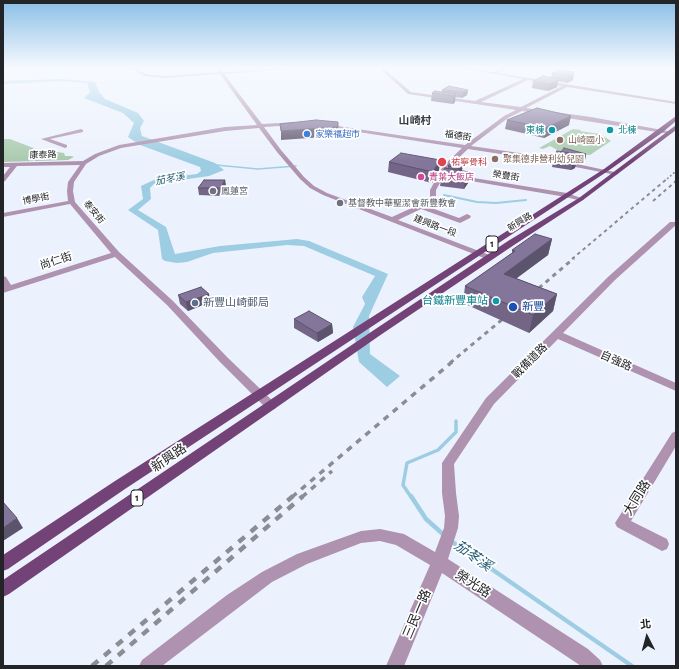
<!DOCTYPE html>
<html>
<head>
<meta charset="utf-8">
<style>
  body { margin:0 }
  #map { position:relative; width:679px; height:669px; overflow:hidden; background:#ecf2fd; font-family:"Alegreya Sans","Noto Sans TC",sans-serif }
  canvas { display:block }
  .frame { position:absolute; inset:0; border:4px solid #222428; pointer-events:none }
  .north { position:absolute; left:627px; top:617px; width:40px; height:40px; -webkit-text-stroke:3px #fff; paint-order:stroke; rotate:354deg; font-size:11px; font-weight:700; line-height:16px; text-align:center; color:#222428 }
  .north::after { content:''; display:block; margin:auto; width:14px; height:18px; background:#222428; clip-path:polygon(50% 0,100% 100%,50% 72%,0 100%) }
</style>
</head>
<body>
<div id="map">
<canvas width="679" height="669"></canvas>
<div class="frame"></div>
<div class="north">北</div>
</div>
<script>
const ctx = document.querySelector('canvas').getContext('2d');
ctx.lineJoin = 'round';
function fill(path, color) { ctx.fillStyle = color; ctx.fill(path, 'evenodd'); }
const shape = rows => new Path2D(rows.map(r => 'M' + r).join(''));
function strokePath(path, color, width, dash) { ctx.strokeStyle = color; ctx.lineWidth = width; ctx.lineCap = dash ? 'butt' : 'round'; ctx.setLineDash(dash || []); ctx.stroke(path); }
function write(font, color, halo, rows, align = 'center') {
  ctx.font = font + ' "Alegreya Sans","Noto Sans TC",sans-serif'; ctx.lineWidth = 3.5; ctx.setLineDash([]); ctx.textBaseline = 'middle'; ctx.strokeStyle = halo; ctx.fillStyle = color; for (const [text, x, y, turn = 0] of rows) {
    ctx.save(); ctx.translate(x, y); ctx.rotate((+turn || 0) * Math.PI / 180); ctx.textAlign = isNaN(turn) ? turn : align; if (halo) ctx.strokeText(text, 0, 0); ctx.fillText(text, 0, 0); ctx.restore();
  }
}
fill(shape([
  [573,129,581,130,580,131,600,134,611,141,590,155,561,152,550,146,543,149,539,148],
  [10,139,36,149,64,153,65,156,71,156,74,157,68,160,3,162,3,139]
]), '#a9caae');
fill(shape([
  [62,79,95,82,99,92,105,99,138,113,144,121,140,128,142,136,215,163,224,170,209,176,154,184,150,188,151,199,138,210,166,227,175,254,220,246,297,239,309,241,388,274,369,316,370,354,400,376,387,387,359,362,353,327,365,304,362,297,375,276,304,246,287,245,213,253,187,262,177,263,165,261,162,259,158,230,128,210,143,199,141,186,156,179,197,174,201,171,200,167,140,145,128,137,134,123,123,113,84,98,90,92,87,83,62,81,3,84,3,81]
]), '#9dcde2');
strokePath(shape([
  [216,165,258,169,296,166]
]), '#9dcde2', 1.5);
strokePath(shape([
  [444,195,477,202,496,203,526,200]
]), '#9dcde2', 2);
strokePath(shape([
  [411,497,403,485,407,463,438,450,456,432,456,421]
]), '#9dcde2', 3.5);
strokePath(shape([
  [411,496,426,519,444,535],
  [451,541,632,666]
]), '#9dcde2', 4.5);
fill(shape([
  [130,67,135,67,146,74,165,76,219,72,215,67,219,67,223,72,316,67,224,74,262,124,296,122,296,124,294,125,264,127,281,150,304,177,314,186,327,193,392,217,427,201,430,198,430,190,443,166,462,148,326,127,323,125,324,124,465,145,504,116,516,110,408,94,378,67,382,67,411,92,475,101,523,79,454,67,493,72,505,67,510,67,498,73,676,102,676,104,567,87,526,108,591,117,673,132,670,134,522,111,508,118,471,146,540,156,619,173,616,175,540,160,468,149,449,167,436,190,436,198,426,206,459,218,467,214,471,216,470,218,460,223,421,209,398,220,492,256,493,258,489,260,323,195,310,188,300,179,277,152,259,128,225,131,121,148,99,156,86,164,74,182,73,191,75,202,119,252,173,301,228,358,275,403,277,406,275,409,271,410,267,409,220,362,167,305,115,257,3,293,3,276,6,277,11,285,111,253,70,204,3,217,3,213,68,201,67,191,68,182,80,165,17,166,5,181,3,182,3,176,10,167,3,167,3,163,83,161,95,154,119,145,225,127,257,125,220,74,165,78,144,76,130,67],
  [528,80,562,86,521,107,481,102,528,80],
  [81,129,83,130,83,132,50,139,67,145,67,147,65,148,41,139,81,129],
  [455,175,567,193,584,199,581,201,566,197,453,178,453,176,455,175],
  [670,222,676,222,676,225,615,280,563,333,676,383,676,391,558,339,494,404,454,464,456,493,459,516,458,528,448,559,588,649,600,660,603,666,581,666,442,573,404,666,386,666,430,565,396,545,380,541,361,543,307,564,272,582,162,666,139,666,142,660,227,595,262,572,297,554,361,531,380,529,404,534,435,552,444,528,445,516,442,493,442,463,486,398,609,276,670,222],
  [676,431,676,446,631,521,667,539,669,544,667,549,662,551,617,527,615,523,672,433,676,431]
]), '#ae92b0');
fill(shape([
  [676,116,676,121,663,132,608,171,125,489,8,569,3,571,3,555,115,481,604,169,676,116],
  [676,125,676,130,583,200,514,245,379,336,9,594,3,597,3,580,371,332,508,241,579,198,676,125]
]), '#734378');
strokePath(shape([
  [667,179,676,171]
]), '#898d94', 1.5, [2, 2]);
strokePath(shape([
  [653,201,676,181],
  [572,259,668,178]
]), '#898d94', 2, [3.5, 3.5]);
strokePath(shape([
  [532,294,574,258],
  [450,363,510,313]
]), '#898d94', 3, [4.5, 4.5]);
strokePath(shape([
  [292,497,452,362],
  [302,497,332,471]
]), '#898d94', 3.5, [6, 6]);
strokePath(shape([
  [92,666,293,496],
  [106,666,303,496]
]), '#898d94', 4.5, [8, 8]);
fill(shape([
  [574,72,573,80,567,83,558,81,557,87,548,91,532,88,533,81,551,78,552,73],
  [442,90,468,90,467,95,462,98,455,97,455,102,453,104,431,101,432,93,442,92],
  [507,120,569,125,544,138,505,129],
  [555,154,586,154,585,160,582,162,576,161,575,168,571,170,552,167],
  [440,160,439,170,432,183,388,172,389,162],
  [463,163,462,170,461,171,469,172,468,183,464,189,440,186,442,175,448,169,448,166],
  [225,180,226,187,222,196,199,195,198,188],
  [552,239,548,255,516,278,557,294,553,311,529,333,463,303,465,286,512,253,512,250],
  [209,294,210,302,188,311,180,304,178,295],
  [294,319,332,324,333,333,318,342,294,328]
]), '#726585');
fill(shape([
  [574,72,573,80,567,83,568,75],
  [559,79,557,87,548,91,550,84],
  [468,90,467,95,462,98,463,92],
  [456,94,455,102,453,104,453,96],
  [571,116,569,125,544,138,545,128],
  [338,127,338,136,281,140,281,131],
  [578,154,575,168,571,170,574,157],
  [586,154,585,160,582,162,584,156],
  [440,160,439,170,432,183,433,172],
  [463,163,462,170,458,174,459,168],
  [469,172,468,183,464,189,465,179],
  [225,180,226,187,222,196,221,188],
  [552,239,548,255,501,290,504,274],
  [209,294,210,302,188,311,186,302],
  [557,294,553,311,529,333,533,315],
  [332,324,333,333,318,342,317,333],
  [17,518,23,528,3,541,3,528]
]), '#5c536c');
const building = shape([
  [558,70,574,72,568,75,552,73,558,70],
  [543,76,559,79,550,84,533,81,543,76],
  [449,86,468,90,463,92,442,90,449,86],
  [435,91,456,94,453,96,432,93,435,91],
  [537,108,571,116,545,128,507,120,537,108],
  [316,120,338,122,338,127,281,131,280,124,316,120],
  [564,148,586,154,584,156,561,152,564,148],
  [557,151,578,154,574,157,555,154,557,151],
  [401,153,440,160,433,172,389,162,401,153],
  [452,161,463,163,459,168,448,166,452,161],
  [445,168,469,172,465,179,442,175,445,168],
  [204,180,225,180,221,188,198,188,204,180],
  [535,234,552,239,504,274,557,294,533,315,465,286,515,251,512,250,535,234],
  [201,287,209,294,186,302,178,295,201,287],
  [309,311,332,324,317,333,294,319,309,311],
  [3,502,17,518,3,528,3,502]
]);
fill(building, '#84769b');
strokePath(building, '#5c536c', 1);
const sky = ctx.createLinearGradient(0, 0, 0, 161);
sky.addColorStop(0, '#8abee6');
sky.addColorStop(0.42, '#f6f9fe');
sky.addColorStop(1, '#f6f9fe00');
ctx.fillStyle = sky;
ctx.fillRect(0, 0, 679, 161);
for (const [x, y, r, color] of [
  [552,130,4,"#0f9aa8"],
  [610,130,4,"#0f9aa8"],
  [307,134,4,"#3f7fe0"],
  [560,140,4,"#8d6e63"],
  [495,159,4,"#8d6e63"],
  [442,162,5,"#e0444e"],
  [421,177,4,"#d1479c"],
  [213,191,4,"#6b7280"],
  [340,203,4,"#6b7280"],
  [496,301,4,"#0f9aa8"],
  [195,303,4,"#5c6f8a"],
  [513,307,5,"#1a4fb4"]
]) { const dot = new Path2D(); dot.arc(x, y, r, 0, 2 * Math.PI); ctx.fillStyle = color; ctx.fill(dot); strokePath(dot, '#fff', 1.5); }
write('9px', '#0d838f', '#fff', [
  ["東棟",544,130],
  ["北棟",618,130,"left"]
], 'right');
write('9px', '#366cbe', '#fff', [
  ["家樂福超市",315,134]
], 'left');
write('9px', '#222428', '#fff', [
  ["福德街",458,136,9],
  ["康泰路",43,155,-1],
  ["榮豐街",506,176,9],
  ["博學街",36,199,-11],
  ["泰安街",94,212,50],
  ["新興路",520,222,-32],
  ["建興路一段",435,226,21]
]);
write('9px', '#785e54', '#fff', [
  ["山崎國小",568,140],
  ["聚集德非營利幼兒園",503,159]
], 'left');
write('9px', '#be3a42', '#fff', [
  ["祐寧骨科",451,162]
], 'left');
write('9px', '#b23c85', '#fff', [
  ["青葉大飯店",429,177]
], 'left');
write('9px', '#5b616d', '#fff', [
  ["鳳蓮宮",221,191],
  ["基督教中華聖潔會新豐教會",348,203]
], 'left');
write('italic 10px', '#1f5a71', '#fff', [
  ["茄苳溪",170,179,-11]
]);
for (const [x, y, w] of [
  [492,244,12],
  [137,498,12]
]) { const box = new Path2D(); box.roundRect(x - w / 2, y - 8, w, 16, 3); ctx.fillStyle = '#fff'; ctx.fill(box); strokePath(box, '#222428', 1); }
write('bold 10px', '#222428', null, [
  ["1",492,244],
  ["1",137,498]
]);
write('bold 11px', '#383d46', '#fff', [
  ["山崎村",415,121]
]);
write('11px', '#222428', '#fff', [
  ["尚仁街",56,261,-18],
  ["戰備道路",530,361,-45],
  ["自強路",616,361,24]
]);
write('11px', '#0d838f', '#fff', [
  ["台鐵新豐車站",488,301]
], 'right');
write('11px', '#4e5e75', '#fff', [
  ["新豐山崎郵局",203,303]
], 'left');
write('11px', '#164399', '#fff', [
  ["新豐",522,307]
], 'left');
write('13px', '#222428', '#fff', [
  ["新興路",169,458,-34],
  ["大同路",637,498,-58],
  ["榮光路",473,584,33],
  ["三民一路",417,614,-67]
]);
write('italic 14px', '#1f5a71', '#fff', [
  ["茄苳溪",473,556,35]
]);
</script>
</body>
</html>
